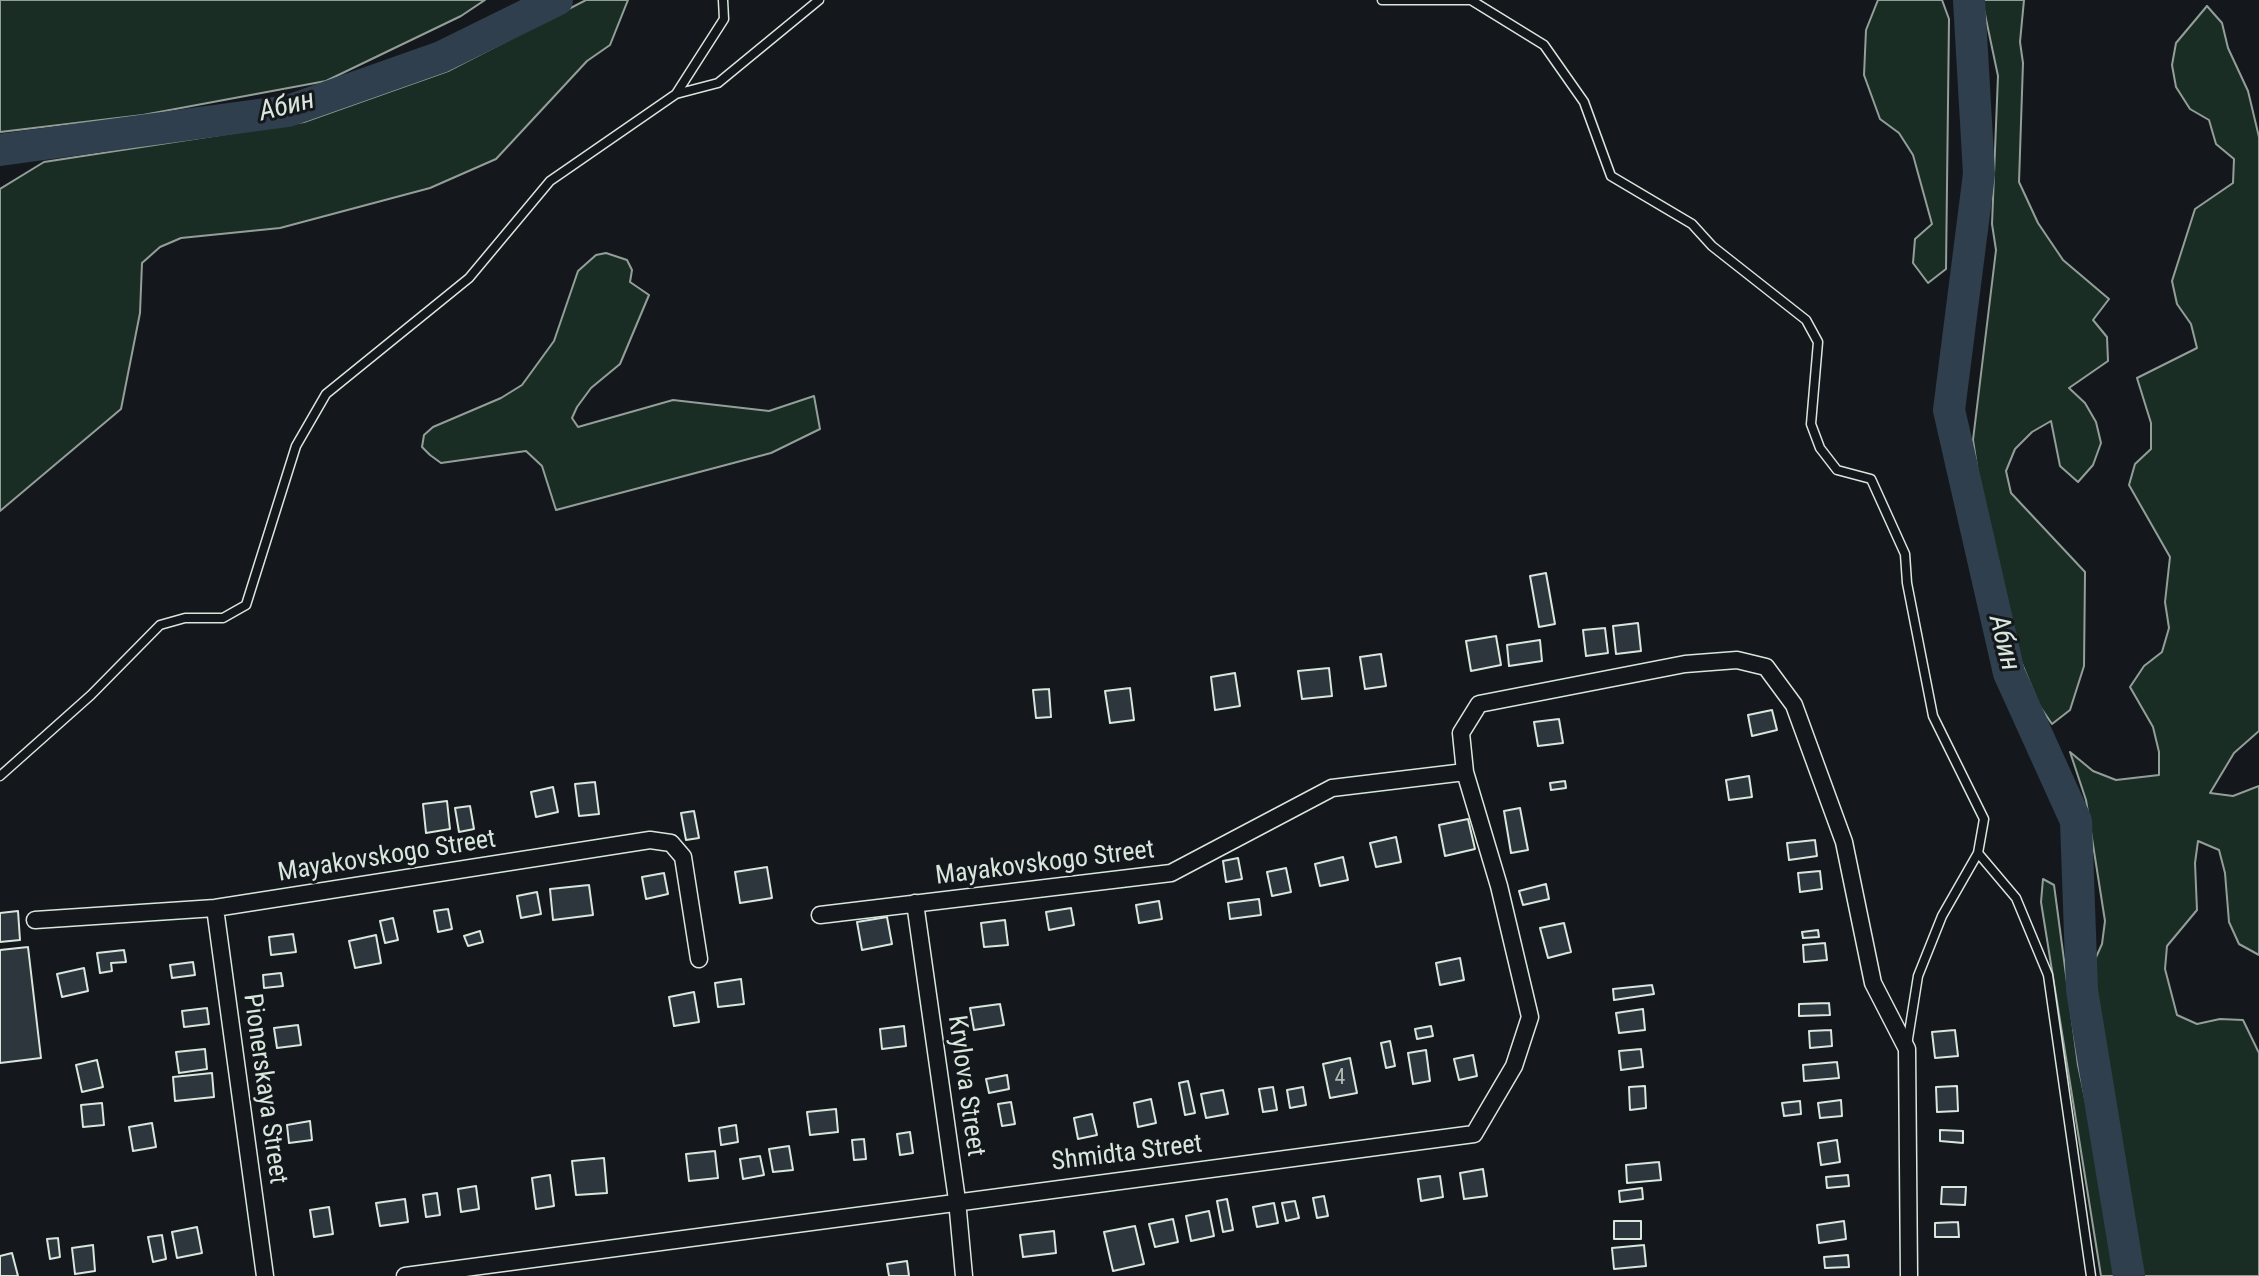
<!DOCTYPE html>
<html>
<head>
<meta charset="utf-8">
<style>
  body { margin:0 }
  canvas { display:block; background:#14181c }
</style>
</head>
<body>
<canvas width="2259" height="1276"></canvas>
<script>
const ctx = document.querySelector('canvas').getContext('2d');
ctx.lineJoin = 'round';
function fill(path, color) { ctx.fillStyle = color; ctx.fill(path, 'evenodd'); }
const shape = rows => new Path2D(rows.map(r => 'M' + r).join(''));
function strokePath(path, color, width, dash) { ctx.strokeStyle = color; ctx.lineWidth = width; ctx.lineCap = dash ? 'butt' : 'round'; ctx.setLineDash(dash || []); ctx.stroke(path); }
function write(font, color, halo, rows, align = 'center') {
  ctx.font = font + ' "Roboto Condensed",sans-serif'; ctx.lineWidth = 6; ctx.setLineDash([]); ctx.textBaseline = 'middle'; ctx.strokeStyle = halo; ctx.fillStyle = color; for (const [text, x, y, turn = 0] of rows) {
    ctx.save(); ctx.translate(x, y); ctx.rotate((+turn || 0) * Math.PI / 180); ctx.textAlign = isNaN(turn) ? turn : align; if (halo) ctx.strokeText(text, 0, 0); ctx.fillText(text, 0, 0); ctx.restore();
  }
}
const green = shape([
  [0,0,485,0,461,16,326,81,143,115,0,132,0,0],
  [586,0,628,0,610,45,587,61,496,159,430,188,280,228,181,238,160,247,142,263,140,313,121,409,0,511,0,189,44,162,304,122,448,71,586,0],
  [1878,0,1942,0,1949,19,1946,269,1928,283,1913,263,1915,239,1932,224,1913,155,1899,133,1880,119,1864,75,1866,30,1878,0],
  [1982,0,2024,0,2020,42,2023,63,2019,182,2038,223,2063,260,2109,299,2093,320,2107,337,2108,361,2069,388,2085,403,2096,422,2101,443,2093,465,2078,482,2060,466,2051,421,2032,432,2015,449,2006,471,2011,493,2085,572,2084,666,2070,710,2052,724,2039,705,2010,635,1984,514,1973,440,1996,250,1992,224,1998,76,1982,0],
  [2207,6,2222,23,2228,48,2248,91,2259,137,2259,731,2234,753,2210,793,2233,796,2259,786,2259,955,2239,944,2229,922,2225,873,2219,850,2198,841,2195,863,2197,910,2167,946,2165,969,2177,1015,2197,1024,2220,1019,2243,1020,2259,1053,2259,1276,2137,1276,2092,966,2102,944,2105,921,2086,800,2070,752,2093,771,2116,780,2159,775,2159,752,2153,727,2130,687,2144,666,2162,652,2169,628,2165,602,2170,557,2129,485,2135,464,2151,449,2151,423,2137,378,2197,348,2191,324,2177,304,2172,281,2195,209,2233,183,2234,159,2216,144,2209,120,2190,109,2176,87,2172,65,2176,43,2207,6],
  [606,253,627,260,632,270,630,282,649,295,620,364,591,388,577,407,572,418,578,427,673,400,769,411,814,396,820,429,771,453,556,510,542,466,526,451,441,463,430,455,422,447,424,435,433,427,501,398,522,385,554,341,578,271,596,255,606,253],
  [2043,879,2054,885,2078,1065,2104,1188,2117,1276,2101,1276,2041,902,2043,879]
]);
fill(green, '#1a2d24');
strokePath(green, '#939e99', 2);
strokePath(shape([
  [1969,0,1979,174,1949,410,2009,673,2076,821,2082,990,2129,1276],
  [0,150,288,111,441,57,557,0]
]), '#2f3f4d', 32);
const building = shape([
  [1546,573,1555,624,1539,627,1530,576,1546,573],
  [1638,623,1641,651,1616,654,1613,626,1638,623],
  [1605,628,1608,653,1586,656,1583,630,1605,628],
  [1496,636,1501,665,1471,671,1466,641,1496,636],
  [1540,640,1542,661,1509,666,1507,645,1540,640],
  [1381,654,1386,686,1365,689,1360,657,1381,654],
  [1329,668,1332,696,1302,699,1298,671,1329,668],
  [1235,673,1240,706,1215,710,1211,677,1235,673],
  [1130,688,1134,720,1110,723,1105,691,1130,688],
  [1049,689,1051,717,1036,718,1033,690,1049,689],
  [1772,710,1777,730,1752,736,1748,715,1772,710],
  [1559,719,1563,743,1538,746,1534,722,1559,719],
  [1749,776,1752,797,1729,800,1726,780,1749,776],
  [1565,781,1566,788,1551,790,1550,783,1565,781],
  [595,782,599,814,579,816,575,784,595,782],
  [553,787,558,812,536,817,531,792,553,787],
  [447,801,450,829,426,833,423,804,447,801],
  [470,806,474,829,459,832,455,808,470,806],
  [1520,808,1528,850,1511,853,1504,811,1520,808],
  [694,811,699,838,686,840,681,813,694,811],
  [1468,819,1475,849,1445,856,1439,825,1468,819],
  [1396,837,1401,862,1376,867,1370,843,1396,837],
  [1815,840,1817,856,1789,860,1787,843,1815,840],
  [1343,857,1348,880,1320,886,1315,864,1343,857],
  [1238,858,1242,879,1226,882,1223,861,1238,858],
  [767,867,772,898,740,903,735,872,767,867],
  [1286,868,1291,892,1272,896,1267,872,1286,868],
  [1820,871,1822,889,1800,892,1798,873,1820,871],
  [664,873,668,894,646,899,642,877,664,873],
  [1546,884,1549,899,1523,905,1519,891,1546,884],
  [589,885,593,915,553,920,550,889,589,885],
  [537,892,541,914,521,918,517,896,537,892],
  [1259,899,1261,915,1230,919,1228,903,1259,899],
  [1159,901,1162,919,1139,923,1136,905,1159,901],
  [1071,908,1074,925,1049,930,1046,912,1071,908],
  [448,909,452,929,438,932,434,911,448,909],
  [18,911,20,940,0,942,0,913,18,911],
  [887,917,892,944,862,950,857,922,887,917],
  [393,918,398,940,385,943,380,921,393,918],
  [1005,920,1008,945,984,947,981,923,1005,920],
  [1564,923,1571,952,1548,958,1540,928,1564,923],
  [1818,930,1819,937,1803,938,1802,932,1818,930],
  [480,931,483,942,468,946,464,936,480,931],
  [293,934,296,952,271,955,269,937,293,934],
  [376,935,381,963,355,968,349,941,376,935],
  [1825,943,1827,960,1804,962,1803,945,1825,943],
  [28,947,41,1058,0,1063,0,950,28,947],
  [124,950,126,962,111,963,112,971,100,973,97,953,124,950],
  [1460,958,1464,980,1440,985,1436,963,1460,958],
  [193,962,195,975,172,978,170,965,193,962],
  [84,968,88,991,62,997,57,974,84,968],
  [281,973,283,986,264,988,263,975,281,973],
  [741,979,744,1004,718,1007,715,983,741,979],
  [1652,985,1654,994,1614,1000,1613,989,1652,985],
  [694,992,699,1022,674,1026,669,997,694,992],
  [1829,1003,1830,1015,1799,1016,1799,1004,1829,1003],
  [1000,1004,1004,1025,974,1030,970,1008,1000,1004],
  [207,1008,209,1024,184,1027,182,1011,207,1008],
  [1643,1009,1645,1030,1619,1033,1616,1013,1643,1009],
  [298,1025,301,1045,277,1048,274,1028,298,1025],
  [904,1026,906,1046,882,1049,880,1029,904,1026],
  [1431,1026,1433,1036,1417,1039,1415,1029,1431,1026],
  [1831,1030,1832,1046,1810,1048,1809,1031,1831,1030],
  [1955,1030,1958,1056,1935,1058,1932,1032,1955,1030],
  [1390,1041,1395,1066,1386,1068,1381,1043,1390,1041],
  [205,1049,207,1069,179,1073,176,1052,205,1049],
  [1641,1049,1643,1067,1621,1070,1619,1051,1641,1049],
  [1426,1050,1430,1081,1413,1084,1408,1053,1426,1050],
  [1473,1055,1477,1076,1459,1080,1454,1059,1473,1055],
  [1350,1058,1357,1093,1330,1098,1323,1064,1350,1058],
  [97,1060,103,1087,82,1092,76,1065,97,1060],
  [1837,1062,1839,1078,1804,1081,1803,1065,1837,1062],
  [212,1073,214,1097,175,1101,173,1077,212,1073],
  [1007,1075,1009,1089,989,1093,986,1079,1007,1075],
  [1188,1081,1195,1113,1185,1115,1179,1083,1188,1081],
  [1645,1086,1646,1108,1630,1110,1629,1087,1645,1086],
  [1957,1086,1958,1111,1937,1112,1936,1087,1957,1086],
  [1273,1087,1277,1110,1263,1112,1259,1089,1273,1087],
  [1303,1087,1306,1105,1290,1108,1287,1090,1303,1087],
  [1223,1090,1228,1114,1206,1118,1201,1094,1223,1090],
  [1151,1099,1156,1123,1138,1127,1134,1103,1151,1099],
  [1841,1100,1842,1116,1820,1118,1818,1103,1841,1100],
  [1800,1101,1801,1114,1784,1116,1782,1103,1800,1101],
  [1011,1102,1015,1124,1002,1126,998,1104,1011,1102],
  [102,1103,104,1125,83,1127,81,1105,102,1103],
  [836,1109,838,1132,810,1135,807,1112,836,1109],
  [1092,1114,1097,1135,1078,1139,1074,1118,1092,1114],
  [310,1121,312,1140,289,1143,287,1125,310,1121],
  [152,1123,156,1147,133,1151,129,1127,152,1123],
  [736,1125,738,1142,721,1145,719,1128,736,1125],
  [1940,1130,1963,1131,1963,1143,1940,1141,1940,1130],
  [910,1132,913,1153,900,1155,897,1134,910,1132],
  [864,1139,866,1159,854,1160,852,1140,864,1139],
  [1837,1140,1840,1162,1821,1165,1818,1143,1837,1140],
  [789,1146,793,1170,773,1172,769,1149,789,1146],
  [715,1151,718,1178,689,1181,686,1154,715,1151],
  [760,1156,764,1175,743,1179,740,1159,760,1156],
  [604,1158,607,1193,576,1195,572,1161,604,1158],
  [1659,1162,1661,1180,1627,1183,1626,1165,1659,1162],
  [1483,1169,1487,1196,1464,1199,1460,1173,1483,1169],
  [550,1175,554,1206,536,1209,532,1178,550,1175],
  [1848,1175,1849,1186,1827,1188,1826,1177,1848,1175],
  [1440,1176,1443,1197,1421,1201,1418,1179,1440,1176],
  [476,1186,479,1209,461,1212,458,1189,476,1186],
  [1942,1187,1966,1187,1965,1205,1941,1204,1942,1187],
  [1642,1188,1643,1199,1620,1202,1619,1191,1642,1188],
  [437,1193,440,1215,426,1217,423,1195,437,1193],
  [1324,1196,1328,1216,1317,1218,1313,1198,1324,1196],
  [405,1199,408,1222,380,1226,376,1203,405,1199],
  [1227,1199,1233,1230,1223,1232,1217,1201,1227,1199],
  [1295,1201,1299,1218,1286,1221,1282,1203,1295,1201],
  [1274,1203,1278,1223,1257,1227,1253,1207,1274,1203],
  [329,1207,333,1234,314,1237,310,1210,329,1207],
  [1209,1211,1214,1236,1191,1241,1186,1216,1209,1211],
  [1173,1219,1178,1242,1155,1247,1149,1224,1173,1219],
  [1614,1221,1641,1221,1641,1239,1614,1239,1614,1221],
  [1844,1221,1846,1239,1819,1243,1817,1225,1844,1221],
  [1958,1222,1959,1237,1935,1237,1935,1223,1958,1222],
  [1135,1226,1144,1264,1113,1271,1104,1232,1135,1226],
  [197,1227,202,1253,177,1258,172,1232,197,1227],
  [1054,1231,1056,1253,1023,1257,1020,1235,1054,1231],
  [162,1235,166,1259,153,1262,148,1237,162,1235],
  [58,1238,60,1257,50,1259,47,1239,58,1238],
  [93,1245,95,1271,75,1274,72,1248,93,1245],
  [1644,1245,1646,1266,1614,1269,1612,1248,1644,1245],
  [12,1253,18,1276,0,1276,0,1256,12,1253],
  [1848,1255,1849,1267,1825,1268,1824,1257,1848,1255],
  [907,1261,909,1276,889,1276,887,1264,907,1261]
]);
fill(building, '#2c363c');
strokePath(building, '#d8e6dc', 2);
const lane = shape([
  [1382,0,1471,0,1544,45,1584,102,1611,176,1692,224,1712,246,1806,320,1818,342,1811,424,1820,448,1837,470,1871,479,1905,554,1907,583,1933,716,1984,819,1978,853,1942,916,1918,976,1907,1045],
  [676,94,718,83,819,0],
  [0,776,91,695,160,625,185,618,223,618,246,605,296,446,326,394,469,278,550,181,676,94,724,19,723,0],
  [1978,853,2016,898,2048,975,2091,1276]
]);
const street = shape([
  [915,903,957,1200,964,1276],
  [215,908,265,1276],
  [820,915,1171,873,1332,788,1465,772],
  [35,920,215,908,650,840,671,843,683,857,699,959],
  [405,1276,1474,1134,1514,1066,1530,1017,1499,886,1465,772,1461,733,1479,704,1685,664,1737,660,1766,667,1794,705,1844,842,1873,983,1907,1049,1909,1276]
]);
strokePath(lane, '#d8e6dc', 11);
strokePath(street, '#d8e6dc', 19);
strokePath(lane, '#14181c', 8);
strokePath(street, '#14181c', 16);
write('22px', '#adbab4', null, [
  ["4",1340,1078]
]);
write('26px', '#d8e6dc', '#14181c', [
  ["Mayakovskogo Street",387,857,-9],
  ["Mayakovskogo Street",1045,864,-7],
  ["Krylova Street",965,1086,82],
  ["Pionerskaya Street",264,1089,82],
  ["Shmidta Street",1127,1154,-7]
]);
write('italic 28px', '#d8e6dc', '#14181c', [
  ["Абин",287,107,-14],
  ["Абин",2003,643,76]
]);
</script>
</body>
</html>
